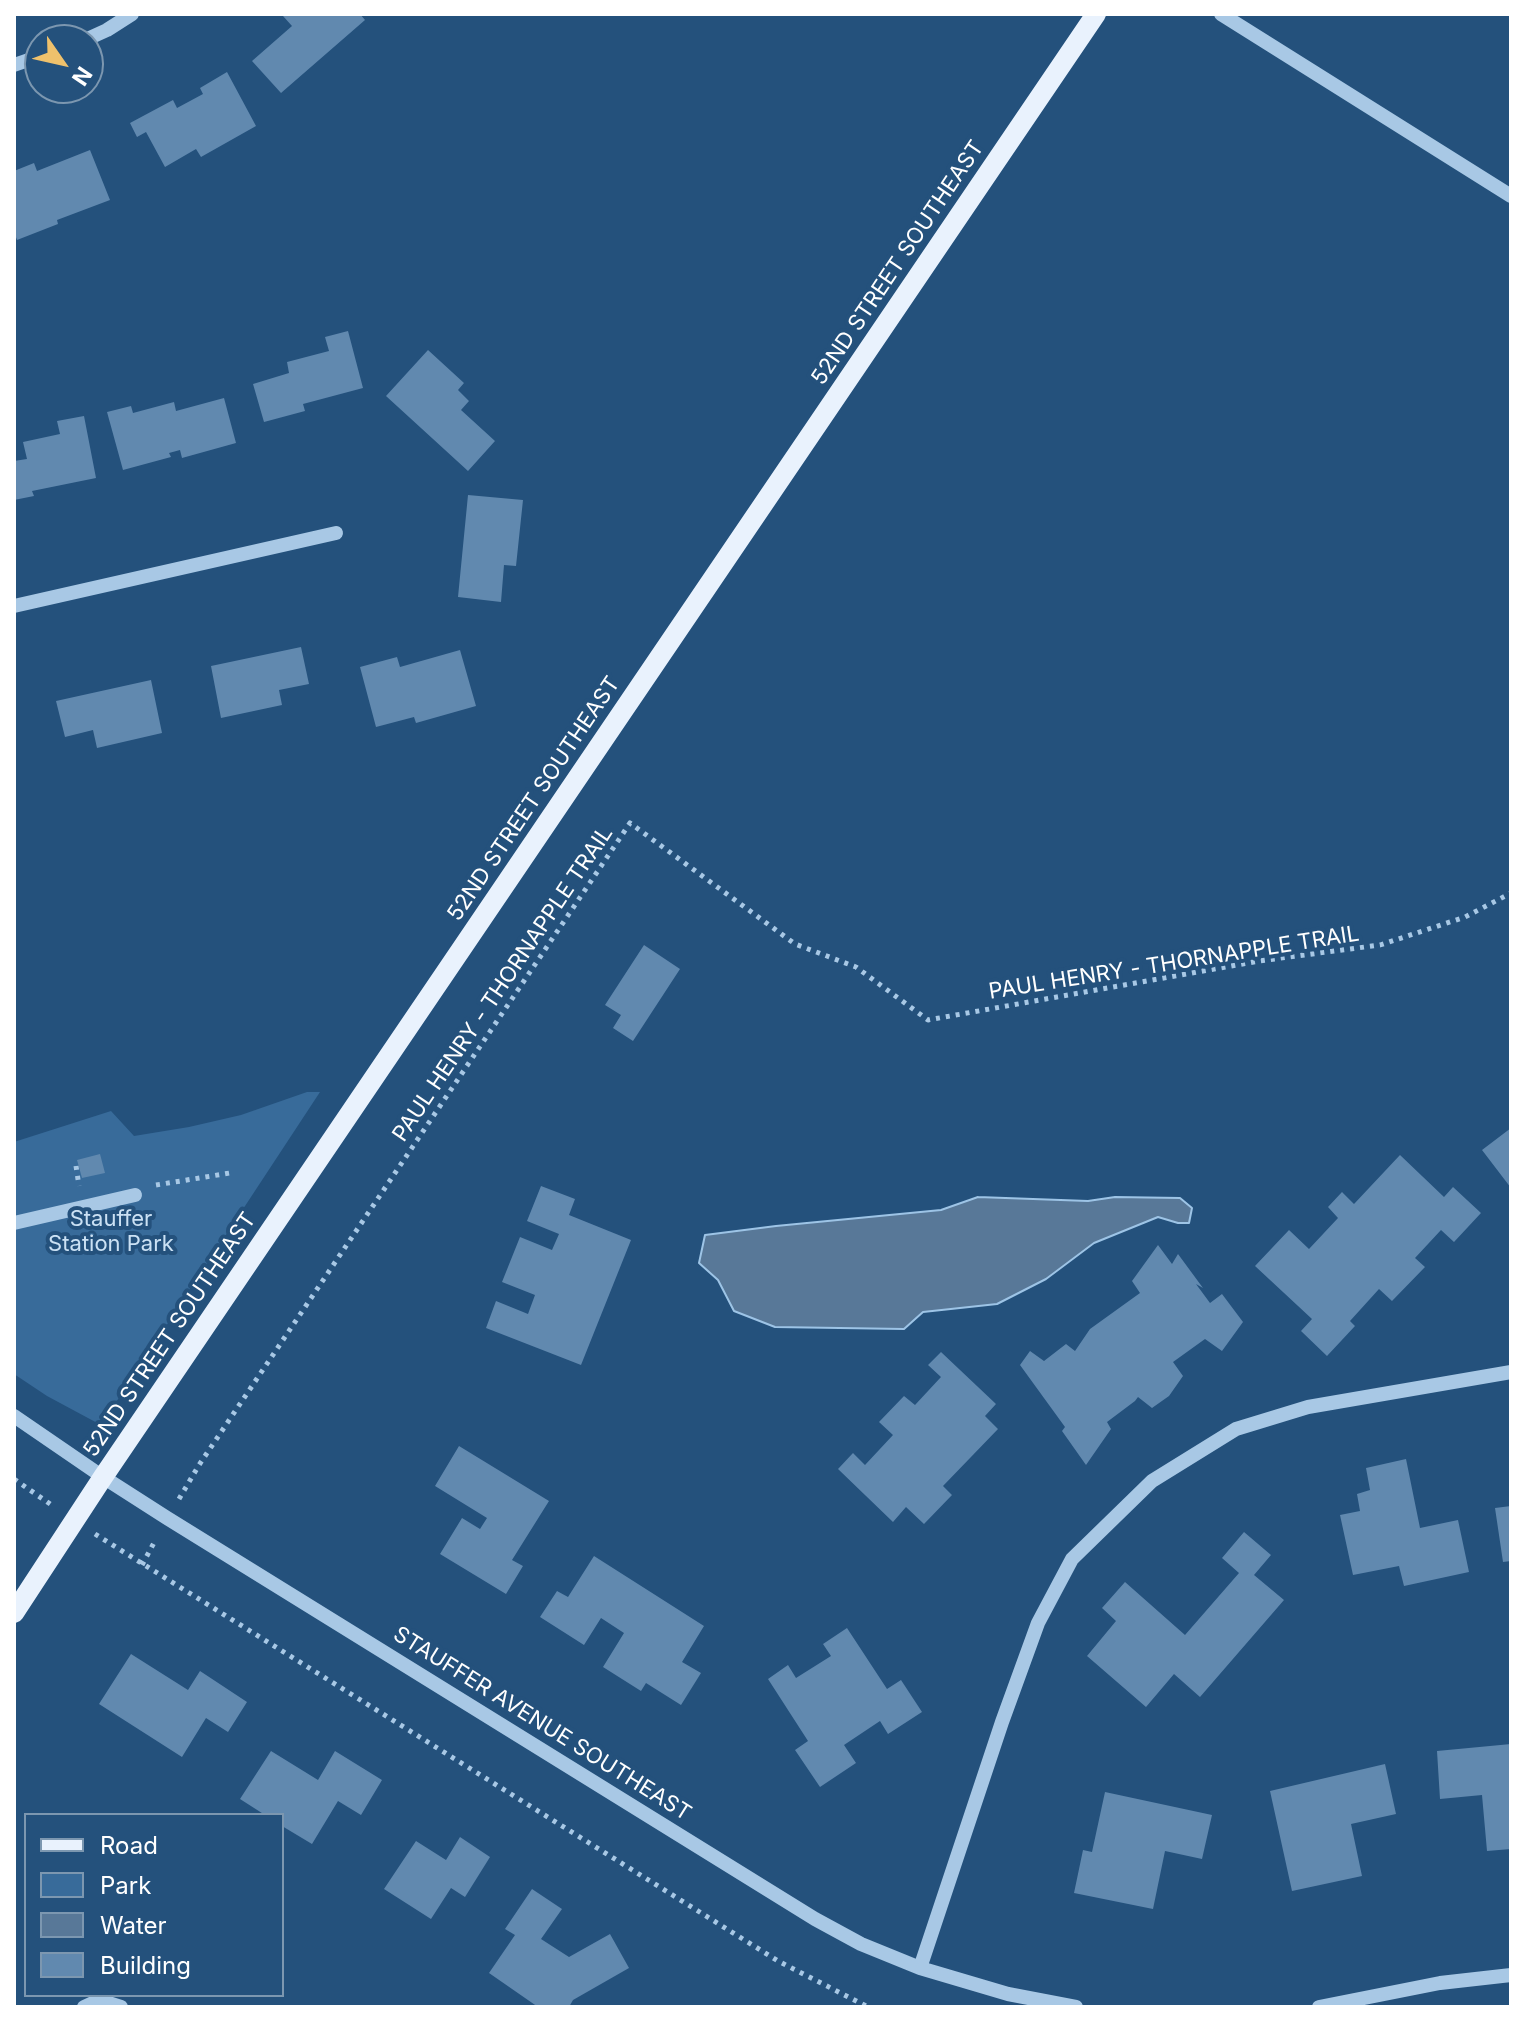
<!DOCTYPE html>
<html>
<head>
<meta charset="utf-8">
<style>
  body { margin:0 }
  #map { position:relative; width:1525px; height:2021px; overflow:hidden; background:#24517c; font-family:Inter,sans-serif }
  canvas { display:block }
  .frame { position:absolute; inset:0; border:16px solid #fff; pointer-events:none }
  .legend { position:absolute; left:24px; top:1813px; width:260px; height:184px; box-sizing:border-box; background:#24517c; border:2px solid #7c97b0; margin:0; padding:10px 14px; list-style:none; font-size:24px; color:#fff }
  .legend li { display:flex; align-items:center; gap:16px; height:40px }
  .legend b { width:40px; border:2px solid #7c97b0 }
  .north { position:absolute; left:24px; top:24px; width:80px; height:80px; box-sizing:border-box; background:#24517c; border:2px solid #7c97b0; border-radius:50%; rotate:124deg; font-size:22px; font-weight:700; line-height:32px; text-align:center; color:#fff }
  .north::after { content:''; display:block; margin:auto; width:28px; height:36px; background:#efc16c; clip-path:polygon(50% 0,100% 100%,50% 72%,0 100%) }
</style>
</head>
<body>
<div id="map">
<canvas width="1525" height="2021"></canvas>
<div class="frame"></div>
<ul class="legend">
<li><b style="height:10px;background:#e9f2fd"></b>Road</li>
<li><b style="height:22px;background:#386b9a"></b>Park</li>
<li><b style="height:22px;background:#587898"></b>Water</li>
<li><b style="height:22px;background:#6189af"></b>Building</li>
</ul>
<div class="north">N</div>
</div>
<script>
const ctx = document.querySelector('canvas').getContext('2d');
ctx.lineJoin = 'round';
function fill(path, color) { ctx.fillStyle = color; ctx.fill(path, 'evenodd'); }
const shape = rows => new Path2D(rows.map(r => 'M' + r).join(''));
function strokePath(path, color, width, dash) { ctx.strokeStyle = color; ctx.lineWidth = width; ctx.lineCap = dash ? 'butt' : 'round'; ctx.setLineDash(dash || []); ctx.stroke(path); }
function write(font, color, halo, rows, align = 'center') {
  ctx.font = font + ' Inter,sans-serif'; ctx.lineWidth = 8; ctx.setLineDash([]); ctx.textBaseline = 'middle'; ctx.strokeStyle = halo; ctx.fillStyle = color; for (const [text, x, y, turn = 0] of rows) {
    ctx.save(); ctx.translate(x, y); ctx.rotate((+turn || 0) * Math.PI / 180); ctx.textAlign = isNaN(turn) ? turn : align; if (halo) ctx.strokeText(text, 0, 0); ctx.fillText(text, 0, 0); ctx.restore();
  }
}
fill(shape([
  [307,1092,320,1092,101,1425,47,1396,14,1374,14,1142,111,1111,134,1136,189,1127,241,1115]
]), '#386b9a');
const water = shape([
  [978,1197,1088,1201,1115,1197,1180,1198,1192,1208,1189,1223,1178,1223,1158,1217,1094,1243,1046,1279,997,1304,923,1312,904,1329,775,1327,734,1311,718,1280,699,1263,705,1235,776,1226,941,1210,978,1197]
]);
fill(water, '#587898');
strokePath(water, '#9dc4e6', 2);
fill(shape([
  [286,14,360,14,365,20,281,93,252,61,292,26,283,16],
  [227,72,256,126,201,157,196,149,165,167,146,132,137,137,130,123,173,100,177,108,203,94,200,88],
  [90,150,110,200,57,220,58,224,17,240,14,232,14,171,34,163,37,171],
  [348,331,363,388,303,404,305,411,264,422,253,384,289,373,287,362,329,351,325,337],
  [428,350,464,383,458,390,469,401,461,410,495,441,468,471,386,396],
  [224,398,236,443,182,458,180,450,169,453,171,457,123,470,107,412,131,406,133,413,174,402,176,411],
  [84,416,96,478,32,491,34,496,14,500,14,461,27,459,23,442,60,434,57,421],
  [468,495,523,500,516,566,504,565,501,602,458,597],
  [301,647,309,684,279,690,282,705,221,718,211,666],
  [460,650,476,706,416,723,414,717,376,727,360,667,397,657,400,667],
  [151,680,162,733,97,748,93,730,65,737,56,701],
  [644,945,680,969,633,1041,613,1028,621,1015,605,1005],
  [1511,1128,1511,1188,1482,1150],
  [100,1154,105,1173,82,1178,77,1160],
  [1400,1155,1444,1197,1453,1187,1481,1213,1454,1242,1441,1230,1415,1258,1425,1267,1392,1301,1379,1289,1350,1321,1355,1326,1327,1356,1301,1331,1312,1319,1255,1266,1289,1230,1309,1249,1338,1218,1328,1207,1342,1192,1354,1204],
  [541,1186,575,1199,569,1215,631,1240,581,1365,486,1328,496,1301,528,1314,535,1295,502,1282,520,1237,552,1250,559,1234,527,1221],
  [1158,1245,1172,1264,1178,1254,1203,1288,1196,1284,1210,1303,1222,1294,1243,1322,1222,1351,1205,1339,1173,1362,1183,1376,1169,1396,1152,1408,1138,1397,1135,1401,1107,1422,1111,1429,1086,1465,1062,1431,1065,1427,1020,1365,1030,1351,1044,1361,1066,1344,1075,1351,1090,1329,1140,1293,1132,1281],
  [941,1352,996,1404,985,1416,998,1429,943,1486,952,1495,924,1524,906,1507,893,1522,838,1469,853,1453,865,1465,893,1435,879,1422,904,1396,915,1405,941,1377,928,1365],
  [459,1446,549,1501,512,1560,523,1566,506,1594,440,1554,462,1518,480,1529,487,1518,435,1486],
  [1406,1459,1420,1528,1458,1520,1469,1572,1404,1586,1399,1566,1353,1575,1340,1515,1360,1511,1357,1494,1370,1490,1366,1468],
  [1511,1506,1511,1561,1503,1562,1495,1508],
  [1244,1532,1271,1555,1254,1575,1284,1600,1200,1697,1174,1674,1146,1707,1087,1656,1116,1621,1102,1608,1125,1582,1185,1635,1239,1573,1222,1558],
  [594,1556,704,1626,682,1662,701,1673,681,1705,646,1683,641,1691,603,1667,624,1633,601,1618,584,1645,540,1617,557,1591,568,1597],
  [847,1628,887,1689,901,1680,922,1712,888,1734,880,1721,844,1745,856,1763,820,1787,795,1750,808,1741,768,1679,788,1665,796,1678,831,1656,823,1644],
  [131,1654,188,1690,200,1671,247,1702,228,1732,206,1718,182,1757,99,1704],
  [1511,1744,1511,1849,1487,1851,1482,1795,1440,1799,1437,1751],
  [271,1751,318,1780,335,1751,382,1780,361,1815,338,1801,312,1844,282,1826,282,1815,265,1815,240,1799],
  [1385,1764,1396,1814,1351,1824,1362,1876,1292,1891,1270,1791],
  [1105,1792,1212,1815,1202,1859,1165,1851,1153,1909,1074,1893,1083,1850,1092,1852],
  [460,1837,490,1857,465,1897,451,1888,431,1919,384,1889,416,1841,446,1860],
  [532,1889,562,1909,541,1939,569,1957,610,1934,629,1968,573,2000,569,2007,538,2007,489,1973,515,1935,505,1929]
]), '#6189af');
strokePath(shape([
  [76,1166,79,1186],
  [156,1185,230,1173],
  [14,1479,53,1506],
  [179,1499,199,1465,630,823,795,944,856,967,928,1020,1259,961,1380,945,1465,917,1511,893],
  [95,1534,778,1961,868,2007],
  [142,1565,156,1539]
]), '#a8c8e5', 5, [4, 6]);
strokePath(shape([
  [1221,14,1511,196],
  [85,40,107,30,132,14],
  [14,65,40,56],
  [14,606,336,533],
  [14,1223,135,1195],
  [14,1416,103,1477,167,1518,815,1919,861,1944,920,1968,1008,1994,1076,2007],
  [920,1968,1002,1722,1038,1623,1072,1559,1152,1481,1236,1429,1308,1407,1511,1372],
  [84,2007,99,2000,121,2007],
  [1319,2007,1440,1983,1511,1975]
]), '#a8c8e5', 14);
strokePath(shape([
  [14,1613,103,1477,1096,14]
]), '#e9f2fd', 20);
write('22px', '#fff', '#24517c', [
  ["52ND STREET SOUTHEAST",898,263,-56],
  ["52ND STREET SOUTHEAST",534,799,-56],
  ["PAUL HENRY - THORNAPPLE TRAIL",1174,963,-9],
  ["PAUL HENRY - THORNAPPLE TRAIL",503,984,-56],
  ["52ND STREET SOUTHEAST",170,1335,-56],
  ["STAUFFER AVENUE SOUTHEAST",542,1724,32]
]);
write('22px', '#cbe1f4', '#24517c', [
  ["Stauffer",111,1219],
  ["Station Park",111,1244]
]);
</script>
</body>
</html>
